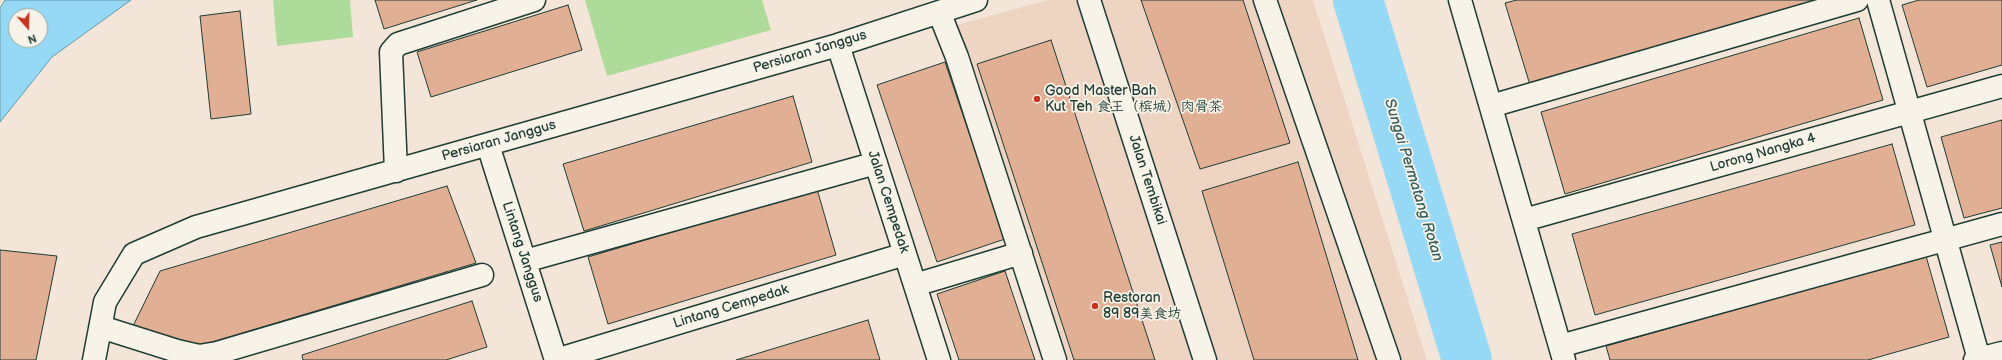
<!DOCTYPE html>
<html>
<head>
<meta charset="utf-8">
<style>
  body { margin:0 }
  #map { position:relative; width:2002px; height:360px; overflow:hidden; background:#f3e5d7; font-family:"Balsamiq Sans",sans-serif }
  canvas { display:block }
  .north { position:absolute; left:8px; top:8px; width:40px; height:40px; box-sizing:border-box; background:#f7f3e8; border:1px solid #a1aaa0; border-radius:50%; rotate:160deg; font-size:11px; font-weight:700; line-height:16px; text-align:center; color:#1f3d34 }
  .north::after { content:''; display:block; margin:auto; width:14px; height:18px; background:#c8321e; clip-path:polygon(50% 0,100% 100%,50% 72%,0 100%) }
</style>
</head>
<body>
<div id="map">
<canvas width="2002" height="360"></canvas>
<div class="north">N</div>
</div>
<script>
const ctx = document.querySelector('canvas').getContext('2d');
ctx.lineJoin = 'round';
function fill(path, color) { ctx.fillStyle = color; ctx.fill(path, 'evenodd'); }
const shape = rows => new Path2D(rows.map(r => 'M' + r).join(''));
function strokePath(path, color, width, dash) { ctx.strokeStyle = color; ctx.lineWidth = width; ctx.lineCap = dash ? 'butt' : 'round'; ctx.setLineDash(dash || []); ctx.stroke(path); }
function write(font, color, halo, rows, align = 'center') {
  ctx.font = font + ' "Balsamiq Sans","LXGW WenKai TC",sans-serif'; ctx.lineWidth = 3.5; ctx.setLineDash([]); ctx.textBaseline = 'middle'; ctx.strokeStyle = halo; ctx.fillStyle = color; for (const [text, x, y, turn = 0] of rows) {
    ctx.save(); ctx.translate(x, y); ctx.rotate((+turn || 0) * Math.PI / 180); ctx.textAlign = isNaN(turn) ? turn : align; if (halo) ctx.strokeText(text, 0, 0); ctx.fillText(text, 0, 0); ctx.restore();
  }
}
fill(shape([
  [1048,0,1313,0,1427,360,1060,360,953,26]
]), '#eed5c3');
fill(shape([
  [273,0,350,0,353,37,277,46],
  [585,0,762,0,771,30,607,76]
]), '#acdb9a');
const water = shape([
  [5,0,131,0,52,57,0,122,0,8,5,0],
  [16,16,40,16,40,40,16,40,16,16]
]);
fill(water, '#95d9f7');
strokePath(water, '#669ba9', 1);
strokePath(shape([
  [1358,0,1467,360]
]), '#95d9f7', 50);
const building = shape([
  [375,0,477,0,384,29,375,0],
  [1141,0,1243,0,1290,143,1200,169,1141,0],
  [1517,0,1819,0,1530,85,1505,3,1517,0],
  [1919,0,2002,0,2002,65,1927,87,1902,5,1919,0],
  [568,5,582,50,431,97,417,52,568,5],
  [240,11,251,114,211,119,200,16,240,11],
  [1859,18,1883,100,1565,194,1541,112,1859,18],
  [1051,40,1155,360,1074,360,977,64,1051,40],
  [945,62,1005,239,937,262,877,85,945,62],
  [793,96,812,162,584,231,563,164,793,96],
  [2002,120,2002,208,1964,218,1941,137,2002,120],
  [1892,144,1915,225,1595,315,1572,234,1892,144],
  [1298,162,1358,360,1254,360,1202,191,1298,162],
  [447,186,476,263,199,346,133,326,160,271,447,186],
  [817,189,836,255,608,324,588,257,817,189],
  [2002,242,2002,287,1990,245,2002,242],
  [0,250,57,256,36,360,0,360,0,250],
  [1926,256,1949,337,1868,360,1610,360,1606,346,1926,256],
  [1005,271,1035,360,959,360,937,294,1005,271],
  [472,301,487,347,446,360,303,360,302,355,472,301],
  [868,320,880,360,736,360,868,320]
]);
fill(building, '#e1af94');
strokePath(building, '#1f3d34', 1);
const minor = shape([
  [1089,0,1205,360],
  [1265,0,1389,360],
  [1460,0,1564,360],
  [1878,0,1979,359],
  [939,12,957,57,1055,360],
  [838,45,939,360],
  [1491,106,1857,0],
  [488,145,556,360],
  [396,171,391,52,398,44,534,0],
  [1524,220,2002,86],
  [525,261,876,163],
  [915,285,1021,253],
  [101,327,177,351,199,356,217,353,482,275],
  [1560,346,2002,224],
  [94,360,105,302,134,254,196,227,838,45,976,0],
  [556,360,905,254],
  [1975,360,2002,353]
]);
strokePath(minor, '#1f3d34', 25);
strokePath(minor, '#f7f3e8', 22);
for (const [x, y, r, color] of [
  [1037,99,4,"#c8321e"],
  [1095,306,4,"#c8321e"]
]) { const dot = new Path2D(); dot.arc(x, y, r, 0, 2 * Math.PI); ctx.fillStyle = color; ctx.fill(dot); strokePath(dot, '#f7f3e8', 1.5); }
write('14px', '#1f3d34', '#f7f3e8', [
  ["Persiaran Janggus",810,52,-17],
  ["Persiaran Janggus",499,141,-16],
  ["Lorong Nangka 4",1763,153,-16],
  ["Jalan Tembikai",1147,180,72],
  ["Jalan Cempedak",888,202,72],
  ["Lintang Janggus",522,252,72],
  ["Lintang Cempedak",731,307,-17]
]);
write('14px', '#1f3d34', '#f7f3e8', [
  ["Good Master Bah",1045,91],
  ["Kut Teh 食王（槟城）肉骨茶",1045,107],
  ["Restoran",1103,298],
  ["89 89美食坊",1103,314]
], 'left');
write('italic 15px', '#375c5b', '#f7f3e8', [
  ["Sungai Permatang Rotan",1413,180,73]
]);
</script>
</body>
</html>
